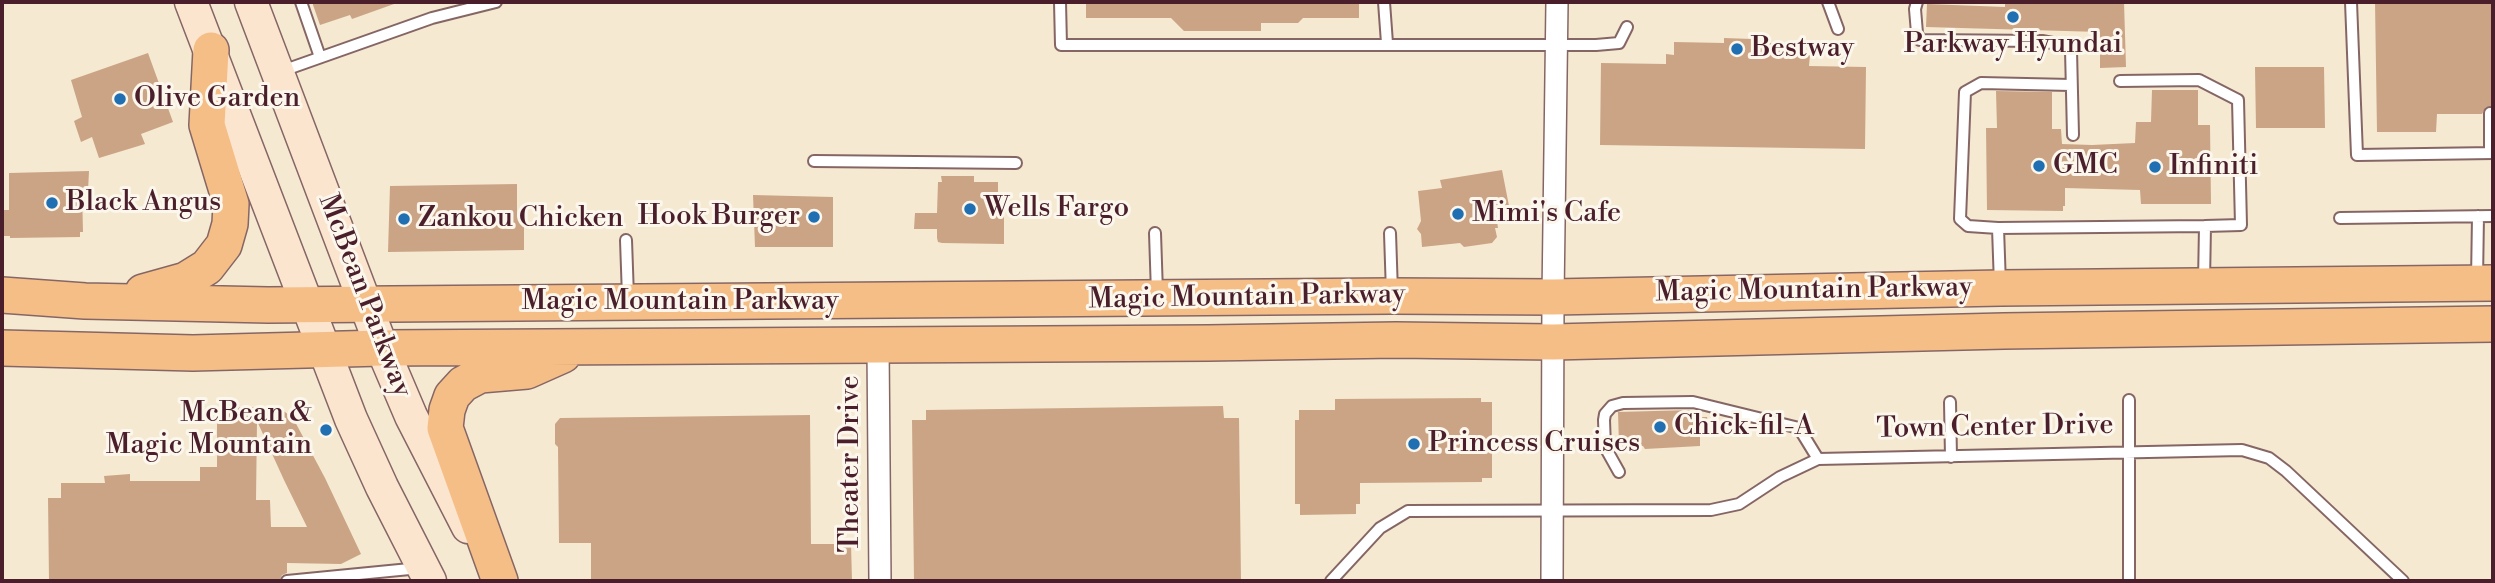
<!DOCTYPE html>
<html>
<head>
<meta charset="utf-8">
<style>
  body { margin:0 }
  #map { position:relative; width:2495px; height:583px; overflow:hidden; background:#f5e9d2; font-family:"Libre Bodoni",serif }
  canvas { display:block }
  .frame { position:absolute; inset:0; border:4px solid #4a1f2b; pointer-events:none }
</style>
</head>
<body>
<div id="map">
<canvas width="2495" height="583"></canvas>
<div class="frame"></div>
</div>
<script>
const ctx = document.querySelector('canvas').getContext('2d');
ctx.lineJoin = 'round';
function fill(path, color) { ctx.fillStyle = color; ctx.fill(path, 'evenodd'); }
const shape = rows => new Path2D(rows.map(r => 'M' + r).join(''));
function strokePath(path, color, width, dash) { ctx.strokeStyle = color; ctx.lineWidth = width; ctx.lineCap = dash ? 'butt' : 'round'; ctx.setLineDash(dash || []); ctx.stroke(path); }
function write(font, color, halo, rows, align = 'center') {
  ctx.font = font + ' "Libre Bodoni",serif'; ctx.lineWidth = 6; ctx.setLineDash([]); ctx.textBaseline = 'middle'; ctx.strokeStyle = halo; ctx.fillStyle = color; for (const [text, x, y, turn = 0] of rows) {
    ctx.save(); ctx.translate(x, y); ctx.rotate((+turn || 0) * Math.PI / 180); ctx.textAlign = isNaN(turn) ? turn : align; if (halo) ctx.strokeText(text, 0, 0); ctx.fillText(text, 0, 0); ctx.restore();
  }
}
fill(shape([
  [312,2,394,2,394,4,352,19,350,15,320,25],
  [1086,2,1359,2,1359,18,1303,18,1298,23,1261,23,1261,31,1184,31,1171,18,1086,18],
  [2005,2,2124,2,2126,67,2100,68,2100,32,1926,27,1927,4,2005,7],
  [2375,2,2493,2,2493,106,2486,107,2482,114,2437,114,2436,132,2377,132],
  [1724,38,1752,39,1751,43,1801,43,1801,55,1810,55,1809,66,1866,67,1865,149,1600,145,1601,63,1666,64,1666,54,1674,55,1674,42,1724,43],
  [148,53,173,122,141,134,145,144,99,158,92,137,81,142,74,121,82,117,71,80],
  [2255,67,2324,67,2325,128,2256,128],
  [2152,90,2198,90,2198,125,2210,125,2211,204,2141,204,2140,190,2065,188,2065,206,2063,206,2063,211,1987,210,1986,128,1997,128,1996,91,2052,92,2052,129,2061,129,2062,144,2092,145,2135,143,2136,122,2151,122],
  [1502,170,1509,206,1495,208,1498,228,1495,228,1497,237,1492,243,1464,247,1460,243,1422,247,1421,234,1417,229,1421,221,1418,191,1442,188,1440,180],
  [89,171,88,191,82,191,83,232,80,232,80,237,10,238,10,236,2,236,2,210,9,210,9,173],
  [941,176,974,176,974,182,998,182,998,205,1004,205,1004,244,942,243,938,242,937,238,937,229,914,229,915,213,937,213,938,182,942,182],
  [517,184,517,217,524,217,524,250,388,252,390,186],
  [753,195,833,197,833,247,755,247],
  [1481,398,1481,402,1492,402,1492,478,1482,478,1482,482,1360,483,1360,504,1356,504,1356,514,1300,515,1300,504,1295,504,1295,420,1299,420,1299,410,1335,410,1335,399],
  [1223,406,1224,418,1239,418,1241,581,914,581,912,420,926,420,926,410],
  [257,407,281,409,293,418,325,478,361,554,341,564,287,563,287,573,282,575,279,581,49,581,48,498,61,498,61,483,105,483,104,476,130,474,130,481,200,481,200,467,217,467,217,408],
  [257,421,284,480,307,527,271,527,270,500,256,500],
  [1692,410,1699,412,1699,417,1707,417,1708,437,1700,437,1700,446,1645,449,1643,446,1622,446,1623,443,1619,444,1618,412],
  [810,415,811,544,851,544,852,581,591,581,591,543,559,543,558,447,555,444,555,424,560,418]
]), '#cba485');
const service = shape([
  [301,2,320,57],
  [1060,2,1061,45,1596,45,1619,43,1627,27],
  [1384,2,1387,43],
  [1828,2,1838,29],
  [1917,2,1915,9,1917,33,1920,40,2042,41,2063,45,2071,50,2073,135],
  [2351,2,2357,155,2493,153],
  [282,71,432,18,496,2],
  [2120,81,2199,80,2238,100,2241,225,2205,226],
  [2490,153,2490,113],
  [814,161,1016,163],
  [2340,218,2493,216],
  [1998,228,1968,226,1960,219,1965,92,1981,83,2071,85],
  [1155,233,1157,293],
  [1390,233,1392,293],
  [626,240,628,297],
  [2477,280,2478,216],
  [2000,285,1998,228,2205,226,2204,282],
  [2129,400,2129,581],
  [1950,402,1951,457],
  [1619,472,1605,447,1604,420,1605,414,1612,406,1623,403,1693,402,1799,428,1818,459],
  [287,581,420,568],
  [1331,581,1380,528,1408,511,1711,510,1739,504,1780,477,1818,459,2242,450,2269,458,2286,471,2403,581]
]);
const minor = shape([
  [878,346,880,581],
  [1552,581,1553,297,1557,2]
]);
const secondary = shape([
  [191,2,351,419,382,487,430,581],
  [251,2,382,348,411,416,468,527]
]);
const primary = shape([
  [143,292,186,280,207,267,224,245,230,224,231,204,207,125,211,50],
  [2,295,85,301,268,305,1392,296,1553,297,2001,288,2493,283],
  [2,348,193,353,382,348,1208,343,1396,340,1553,342,2004,331,2493,324],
  [500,581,445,428,447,410,452,396,463,384,480,375,527,371,563,355]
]);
strokePath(service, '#866665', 14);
strokePath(minor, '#866665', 24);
strokePath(secondary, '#866665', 35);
strokePath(primary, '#866665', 38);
strokePath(service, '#fff', 10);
strokePath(minor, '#fff', 21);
strokePath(secondary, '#fbe5cf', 32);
strokePath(primary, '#f6be87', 35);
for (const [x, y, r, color] of [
  [2013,17,7,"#1f6fb2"],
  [1737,49,7,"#1f6fb2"],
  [120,99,7,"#1f6fb2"],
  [2039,166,7,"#1f6fb2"],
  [2155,167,7,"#1f6fb2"],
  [52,203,7,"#1f6fb2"],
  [970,209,7,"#1f6fb2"],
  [1458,214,7,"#1f6fb2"],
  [814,217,7,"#1f6fb2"],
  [404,219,7,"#1f6fb2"],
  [1660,427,7,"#1f6fb2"],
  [326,430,7,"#1f6fb2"],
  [1414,444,7,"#1f6fb2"]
]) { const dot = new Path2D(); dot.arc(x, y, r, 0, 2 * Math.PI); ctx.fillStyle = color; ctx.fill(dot); strokePath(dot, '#fbf7ec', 2.5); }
write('28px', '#4a1f2b', '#fbf7ec', [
  ["Parkway Hyundai",2013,45,"center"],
  ["Bestway",1751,49],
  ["Olive Garden",134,99],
  ["GMC",2053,166],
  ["Infiniti",2169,167],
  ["Black Angus",66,203],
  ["Wells Fargo",984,209],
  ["Mimi's Cafe",1472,214],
  ["Hook Burger",800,217,"right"],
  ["Zankou Chicken",418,219],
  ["McBean &",312,414,"right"],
  ["Magic Mountain",312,446,"right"],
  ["Chick-fil-A",1674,427],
  ["Princess Cruises",1428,444]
], 'left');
write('28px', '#4a1f2b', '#fbf7ec', [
  ["Magic Mountain Parkway",1814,291,-1],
  ["McBean Parkway",364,296,69],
  ["Magic Mountain Parkway",1247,298,-1],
  ["Magic Mountain Parkway",680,302],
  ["Town Center Drive",1995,428,-1],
  ["Theater Drive",851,464,-90]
]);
</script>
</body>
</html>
